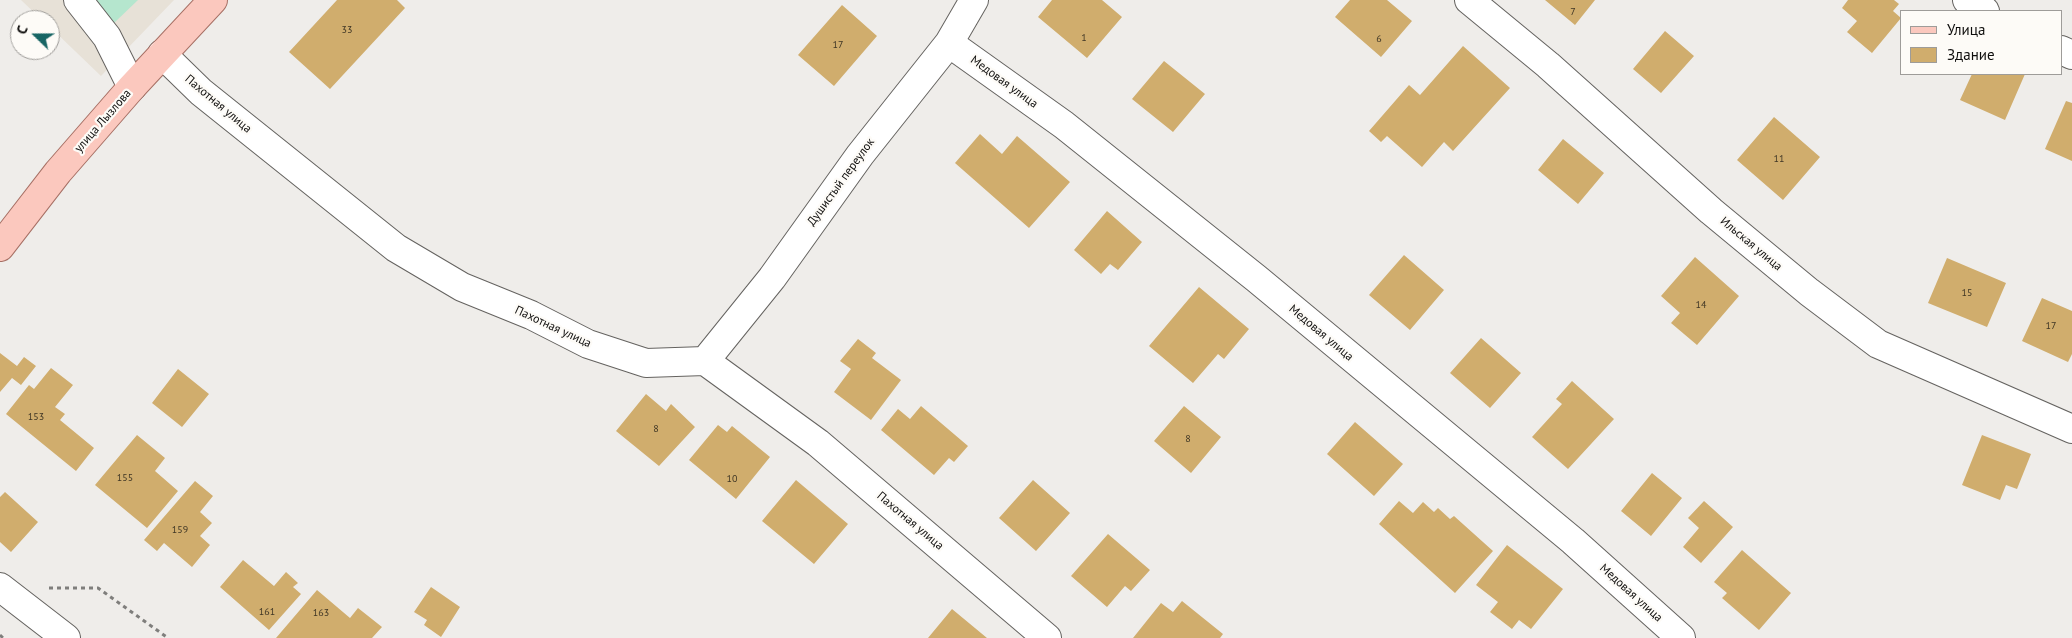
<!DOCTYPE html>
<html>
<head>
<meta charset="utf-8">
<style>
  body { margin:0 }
  #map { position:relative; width:2072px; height:638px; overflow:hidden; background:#efedea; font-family:"PT Sans",sans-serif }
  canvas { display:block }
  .legend { position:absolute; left:1900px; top:10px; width:162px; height:65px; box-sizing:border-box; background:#fdfbf7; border:1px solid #9e9c99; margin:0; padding:6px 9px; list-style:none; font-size:15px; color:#0f0e0d }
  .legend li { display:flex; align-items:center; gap:10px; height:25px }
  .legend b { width:25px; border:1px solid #9e9c99 }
  .north { position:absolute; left:10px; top:10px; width:50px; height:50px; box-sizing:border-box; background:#fdfbf7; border:1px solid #9e9c99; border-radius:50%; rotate:292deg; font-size:14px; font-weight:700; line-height:20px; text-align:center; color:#0f0e0d }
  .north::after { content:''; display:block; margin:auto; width:18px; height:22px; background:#176564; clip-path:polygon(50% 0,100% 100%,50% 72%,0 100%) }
</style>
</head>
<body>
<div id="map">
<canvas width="2072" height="638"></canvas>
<ul class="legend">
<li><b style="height:6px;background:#fbc8be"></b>Улица</li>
<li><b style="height:14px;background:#d0ad6d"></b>Здание</li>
</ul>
<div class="north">С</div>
</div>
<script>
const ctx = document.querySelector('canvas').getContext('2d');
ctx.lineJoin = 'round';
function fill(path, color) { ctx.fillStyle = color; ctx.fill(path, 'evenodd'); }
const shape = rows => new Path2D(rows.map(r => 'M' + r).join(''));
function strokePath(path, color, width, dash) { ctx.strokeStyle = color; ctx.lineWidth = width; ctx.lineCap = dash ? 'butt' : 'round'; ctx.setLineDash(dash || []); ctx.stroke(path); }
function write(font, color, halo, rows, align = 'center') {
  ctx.font = font + ' "PT Sans",sans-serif'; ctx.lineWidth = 4.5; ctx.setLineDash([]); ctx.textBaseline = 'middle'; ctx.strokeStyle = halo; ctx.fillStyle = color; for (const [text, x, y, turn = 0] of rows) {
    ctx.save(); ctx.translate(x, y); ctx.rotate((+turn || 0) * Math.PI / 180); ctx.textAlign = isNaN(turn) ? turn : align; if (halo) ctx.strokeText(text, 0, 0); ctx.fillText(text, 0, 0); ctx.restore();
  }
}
fill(shape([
  [21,0,174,0,101,76,50,27,50,20,42,20]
]), '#e7e1d7');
fill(shape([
  [91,0,138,0,114,23]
]), '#b5e6ce');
fill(shape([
  [337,0,397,0,405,8,330,89,289,52],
  [1052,0,1102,0,1122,17,1087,58,1038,17],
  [1350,0,1387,0,1412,21,1381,57,1335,17],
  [1545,0,1595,0,1575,25],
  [1848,0,1894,0,1899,4,1893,11,1901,18,1872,53,1847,32,1857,21,1842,8],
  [842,5,877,36,834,86,798,55],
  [1665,31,1694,56,1661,93,1633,69],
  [1463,46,1510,88,1453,151,1444,142,1422,167,1387,136,1381,142,1369,131,1409,85,1420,95],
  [1164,61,1205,94,1173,132,1132,99],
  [1972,74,2025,74,2005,120,1960,100],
  [2066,101,2072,103,2072,161,2045,149],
  [1774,117,1820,157,1783,200,1737,160],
  [980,134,1002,154,1017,136,1070,182,1029,228,955,163],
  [1563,139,1604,173,1578,204,1538,170],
  [1107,211,1142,242,1118,270,1110,264,1101,274,1074,250],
  [1404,255,1444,290,1410,330,1369,295],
  [1695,257,1739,296,1697,345,1671,323,1680,313,1661,296],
  [1947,258,2006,283,1987,327,1928,303],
  [1199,287,1249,329,1224,359,1218,354,1193,383,1149,346],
  [2042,298,2072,311,2072,354,2068,362,2022,341],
  [1481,338,1521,373,1490,408,1450,373],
  [858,339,876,353,872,358,901,380,871,420,834,392,851,369,840,361],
  [0,353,17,366,24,357,36,366,21,385,12,378,0,392],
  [51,368,73,385,55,407,65,414,60,420,94,448,76,471,6,414,29,385,34,389],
  [178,369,209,394,182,427,152,403],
  [1572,381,1614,419,1568,469,1532,437,1562,404,1556,399],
  [646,394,666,411,671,404,695,427,659,466,616,431],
  [921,406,968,446,954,462,949,458,934,475,881,430,898,409,910,419],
  [1184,406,1221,437,1191,473,1154,441],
  [1355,422,1403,464,1374,496,1327,454],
  [718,425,727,432,732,426,770,457,736,499,689,460],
  [137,435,165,458,155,471,178,491,147,528,95,485],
  [1982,435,2031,454,2017,489,2006,485,2000,500,1962,485],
  [1652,473,1682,498,1651,536,1621,511],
  [796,480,848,524,814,564,762,521],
  [1033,480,1070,513,1036,551,999,518],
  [195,481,213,496,200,512,212,523,200,536,210,545,192,567,164,543,157,551,144,540],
  [5,492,38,522,11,552,0,542,0,497],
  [1399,501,1413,513,1423,502,1434,512,1438,508,1450,519,1454,516,1493,551,1455,593,1379,524],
  [1704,501,1733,527,1701,563,1683,547,1699,528,1688,518],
  [1108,534,1150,570,1131,591,1125,586,1107,607,1071,576],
  [1507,545,1563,589,1531,629,1519,620,1512,629,1490,612,1498,602,1476,585],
  [1742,550,1791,593,1759,630,1722,598,1727,593,1714,582],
  [243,560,274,586,286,572,298,583,293,587,301,594,269,630,220,587],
  [431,587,460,607,441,637,424,625,427,620,414,612],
  [317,590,350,618,358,608,382,627,372,638,276,638],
  [1182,601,1223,634,1220,638,1133,638,1161,603,1173,612],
  [952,609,987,638,928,638]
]), '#d0ad6d');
const minor = shape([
  [78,0,107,37,132,87],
  [1469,0,1548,65,1711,211,1809,292,1878,344,2072,429],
  [1967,0,1985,11],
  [949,43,1064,125,1257,279,1573,541,1681,638],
  [2061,50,2072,55],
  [162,54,201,92,396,248,462,287,531,315,588,344,646,363,705,361,818,443,1047,638],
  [705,361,772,278,860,155,949,43,974,0],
  [0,587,66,638]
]);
const major = shape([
  [0,247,58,172,132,87,213,0]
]);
strokePath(minor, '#656360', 30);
strokePath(major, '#a66f64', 30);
strokePath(shape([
  [49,588,98,588,168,638],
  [0,635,3,638]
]), '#7f7e7c', 3, [4, 4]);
strokePath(minor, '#fff', 28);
strokePath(major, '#fbc8be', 28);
write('10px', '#3f3625', null, [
  ["7",1573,12],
  ["33",347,30],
  ["1",1084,38],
  ["6",1379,39],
  ["17",838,45],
  ["11",1779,159],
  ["15",1967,293],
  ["14",1701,305],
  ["17",2051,326],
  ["153",36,417],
  ["8",656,429],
  ["8",1188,439],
  ["155",125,478],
  ["10",732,479],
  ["159",180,530],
  ["161",267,612],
  ["163",321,613]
]);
write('12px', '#0f0e0d', '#fdfbf7', [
  ["Медовая улица",1004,82,36],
  ["Пахотная улица",218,104,40],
  ["улица Лызлова",103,121,-49],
  ["Душистый переулок",841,182,-54],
  ["Ильская улица",1751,244,40],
  ["Пахотная улица",553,327,25],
  ["Медовая улица",1321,333,40],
  ["Пахотная улица",910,521,40],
  ["Медовая улица",1631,593,42]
]);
</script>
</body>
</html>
